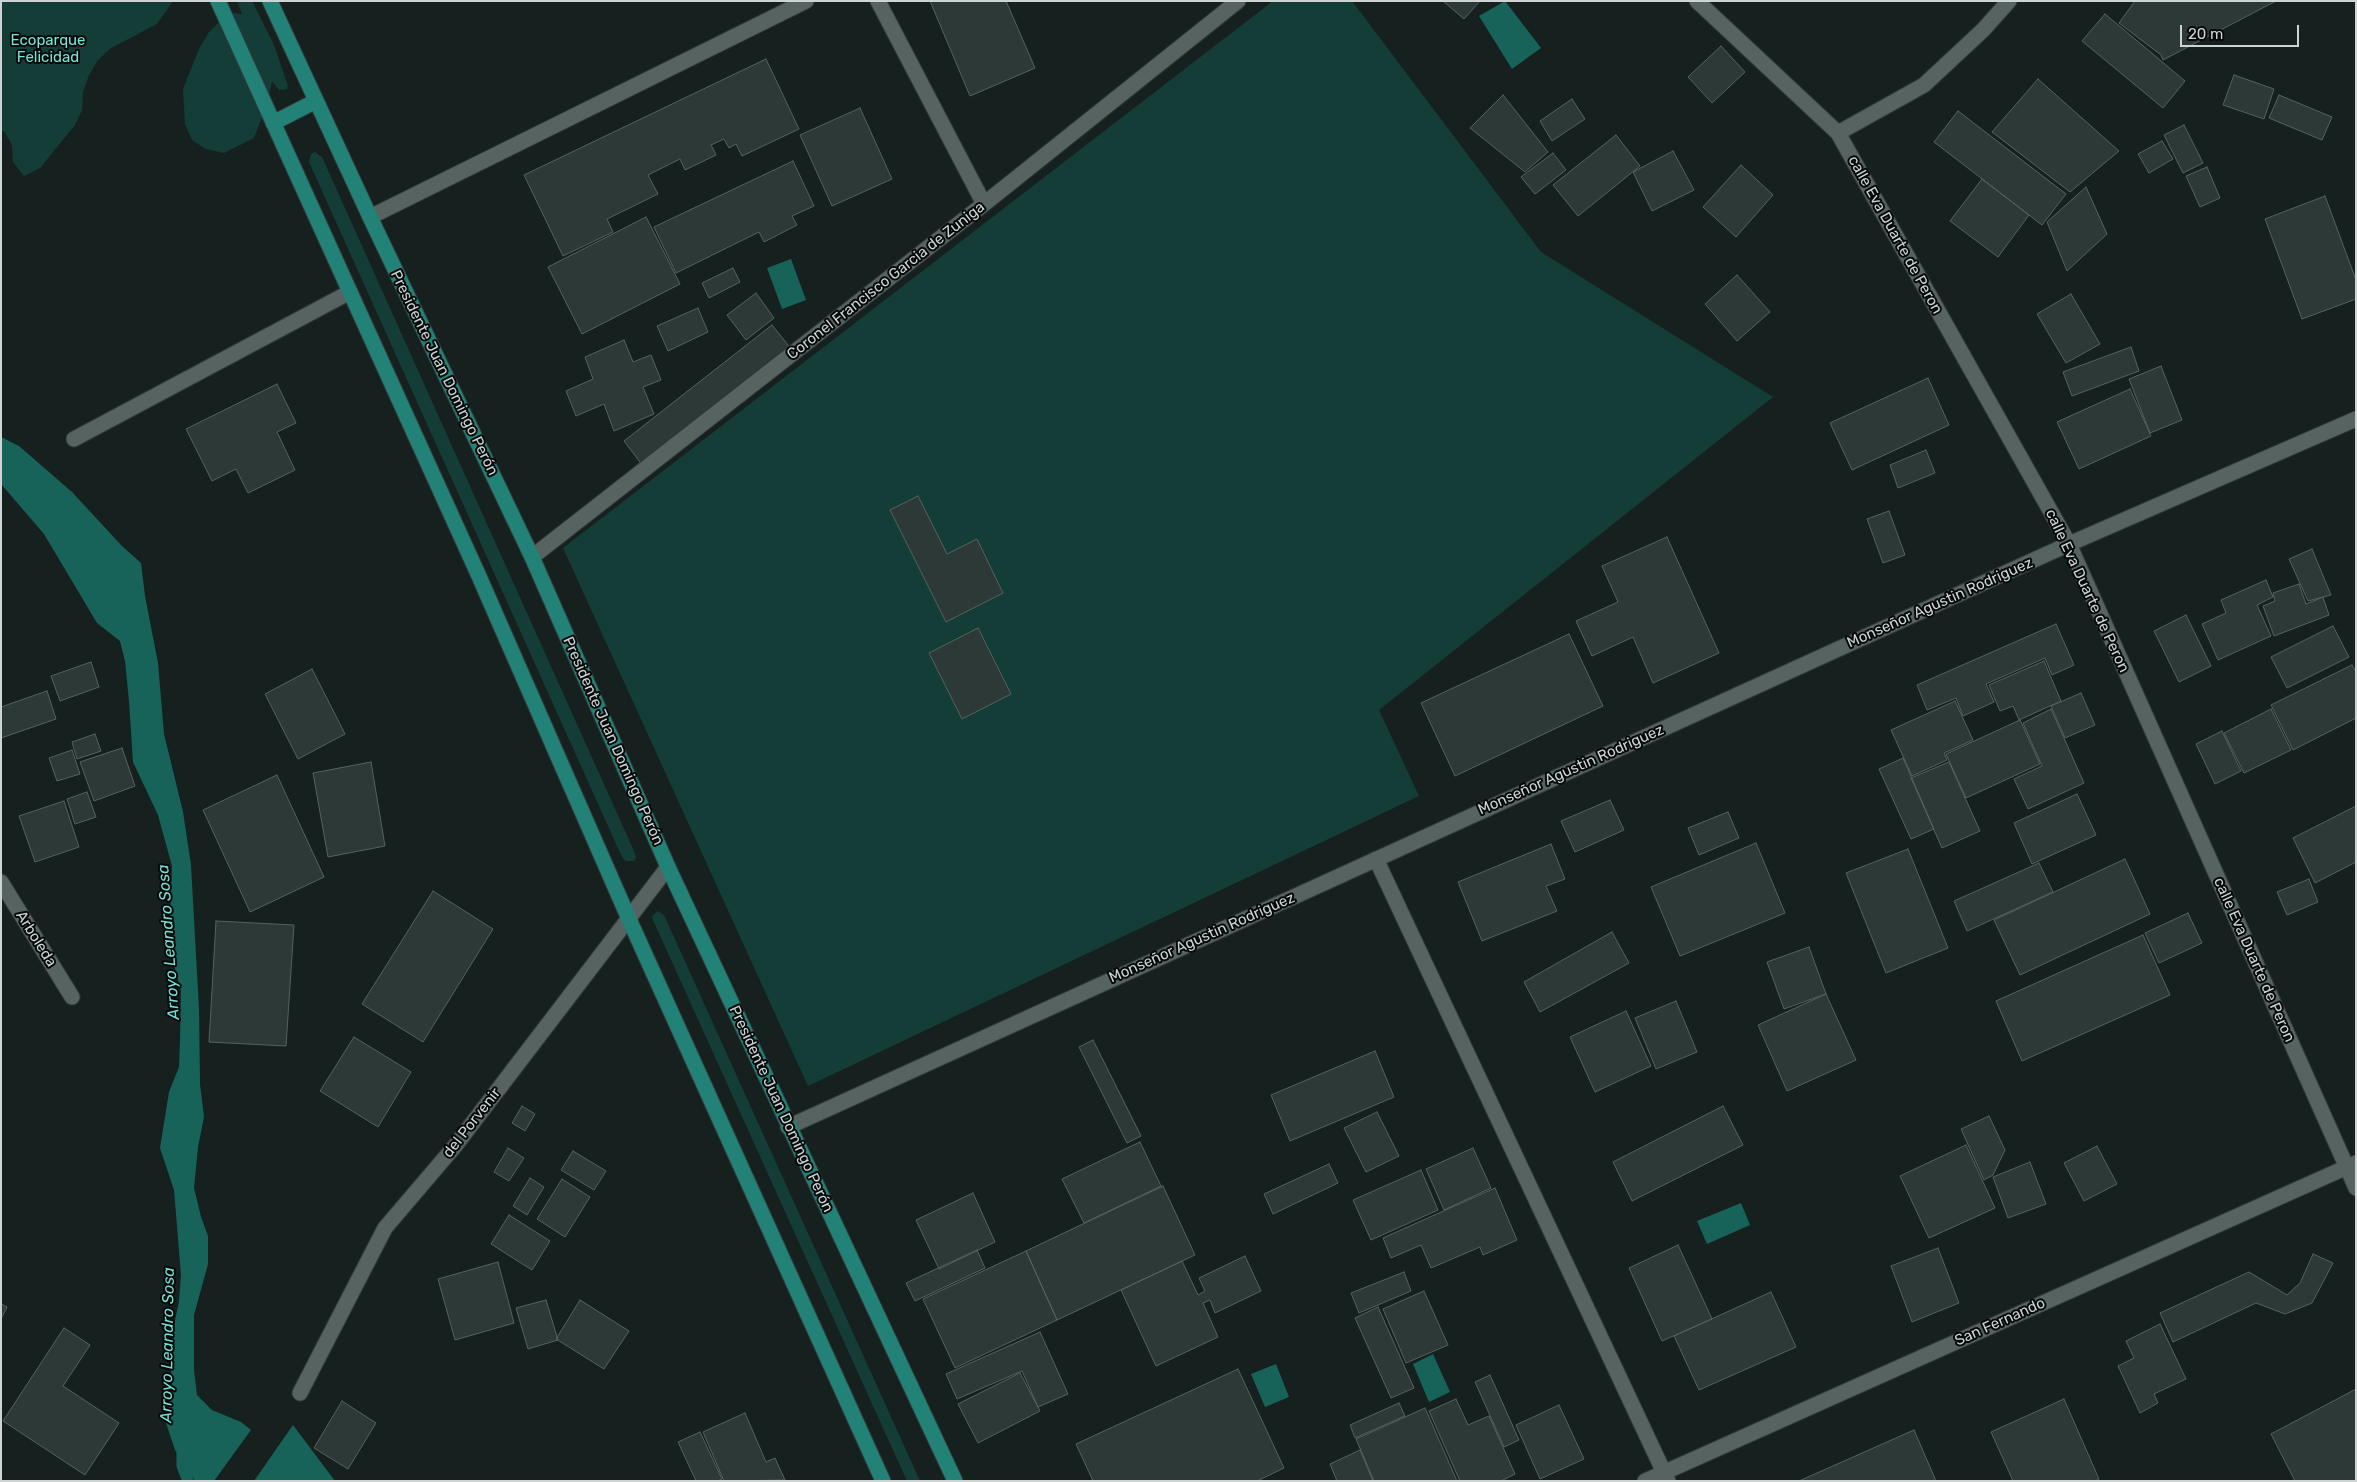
<!DOCTYPE html>
<html>
<head>
<meta charset="utf-8">
<style>
  body { margin:0 }
  #map { position:relative; width:2357px; height:1482px; overflow:hidden; background:#16211f; font-family:Rubik,sans-serif }
  canvas { display:block }
  .frame { position:absolute; inset:0; border:2px solid #cdd4d3; pointer-events:none }
  .scale { position:absolute; left:2180px; top:25px; width:119px; height:22px; box-sizing:border-box; border:2px solid #cdd4d3; border-top:0; padding-left:6px; font-size:15px; line-height:18px; white-space:nowrap; color:#cdd4d3; -webkit-text-stroke:4px #050909; paint-order:stroke }
</style>
</head>
<body>
<div id="map">
<canvas width="2357" height="1482"></canvas>
<div class="frame"></div>
<div class="scale">20 m</div>
</div>
<script>
const ctx = document.querySelector('canvas').getContext('2d');
ctx.lineJoin = 'round';
function fill(path, color) { ctx.fillStyle = color; ctx.fill(path, 'evenodd'); }
const shape = rows => new Path2D(rows.map(r => 'M' + r).join(''));
function strokePath(path, color, width, dash) { ctx.strokeStyle = color; ctx.lineWidth = width; ctx.lineCap = dash ? 'butt' : 'round'; ctx.setLineDash(dash || []); ctx.stroke(path); }
function write(font, color, halo, rows, align = 'center') {
  ctx.font = font + ' Rubik,sans-serif'; ctx.lineWidth = 4; ctx.setLineDash([]); ctx.textBaseline = 'middle'; ctx.strokeStyle = halo; ctx.fillStyle = color; for (const [text, x, y, turn = 0] of rows) {
    ctx.save(); ctx.translate(x, y); ctx.rotate((+turn || 0) * Math.PI / 180); ctx.textAlign = isNaN(turn) ? turn : align; if (halo) ctx.strokeText(text, 0, 0); ctx.fillText(text, 0, 0); ctx.restore();
  }
}
fill(shape([
  [1,1,173,1,157,24,111,48,98,60,89,75,83,92,82,110,75,125,40,168,24,176,13,162,12,145,4,131,1,131],
  [237,1,252,1,274,45,288,86,287,89,279,90,272,81,268,101,254,138,224,153,206,149,192,140,185,124,183,89,199,49,209,32,221,20,234,13,242,14],
  [1273,1,1352,1,1541,252,1773,397,1379,710,1419,796,808,1086,563,548],
  [315,152,322,157,634,851,636,857,634,861,626,861,622,857,309,162,311,154],
  [658,911,664,915,920,1481,907,1481,653,920,652,916]
]), '#153d38');
fill(shape([
  [1505,1,1541,48,1512,69,1479,16],
  [791,259,806,300,782,309,767,268],
  [1,437,19,446,72,492,122,546,141,563,145,596,158,663,164,734,183,812,191,865,199,1009,200,1084,204,1117,198,1147,194,1188,201,1217,208,1236,208,1264,194,1315,194,1370,197,1395,212,1410,241,1422,251,1430,214,1481,195,1481,175,1450,166,1423,172,1391,170,1346,179,1301,181,1275,174,1190,160,1148,169,1092,179,1067,180,1040,181,991,169,946,172,866,158,815,133,762,129,701,125,661,120,641,97,623,44,534,1,484],
  [1741,1203,1750,1225,1707,1244,1697,1221],
  [1433,1354,1450,1392,1429,1402,1413,1364],
  [1276,1364,1289,1397,1265,1407,1251,1374],
  [293,1425,335,1481,254,1481]
]), '#17635a');
strokePath(shape([
  [182,1445,182,1466,188,1481]
]), '#17635a', 11);
const building = shape([
  [930,1,1006,1,1035,68,970,96,930,1],
  [1443,1,1480,1,1464,19,1443,1],
  [2135,1,2276,1,2163,60,2161,55,2119,23,2135,1],
  [2105,14,2185,81,2163,108,2082,41,2105,14],
  [1721,46,1745,72,1712,103,1688,77,1721,46],
  [766,59,799,129,742,156,736,144,729,148,724,139,711,145,716,155,685,170,680,159,648,175,658,194,607,219,613,232,563,256,524,175,766,59],
  [2234,75,2274,89,2264,119,2223,105,2234,75],
  [2038,79,2119,151,2070,192,1992,132,2038,79],
  [1503,95,1548,152,1525,172,1470,128,1503,95],
  [2279,95,2332,117,2322,140,2269,118,2279,95],
  [1572,99,1585,119,1552,141,1540,121,1572,99],
  [860,108,892,179,832,206,800,135,860,108],
  [1958,111,2066,194,2042,225,1934,142,1958,111],
  [2184,125,2203,163,2183,173,2164,135,2184,125],
  [1616,135,1640,166,1578,216,1553,185,1616,135],
  [2162,141,2173,159,2149,173,2138,154,2162,141],
  [1673,151,1694,190,1652,211,1633,172,1673,151],
  [1553,153,1566,170,1535,194,1521,177,1553,153],
  [793,161,814,206,792,216,797,225,764,242,759,232,676,273,654,227,793,161],
  [1741,165,1773,195,1736,237,1703,207,1741,165],
  [2207,167,2220,198,2200,207,2186,176,2207,167],
  [1982,179,2029,215,1998,257,1950,221,1982,179],
  [2086,187,2107,234,2067,271,2047,222,2086,187],
  [2325,196,2356,280,2356,299,2302,319,2265,219,2325,196],
  [646,217,680,284,582,334,548,267,646,217],
  [733,268,740,282,709,298,702,283,733,268],
  [1737,275,1770,312,1737,341,1705,304,1737,275],
  [756,293,774,318,746,340,727,315,756,293],
  [2071,294,2100,344,2066,363,2037,314,2071,294],
  [698,308,708,332,668,351,657,326,698,308],
  [772,325,792,350,643,466,624,441,772,325],
  [624,340,633,362,651,355,661,380,643,387,654,414,614,431,604,404,576,416,566,391,593,379,585,357,624,340],
  [2131,347,2139,371,2072,396,2063,372,2131,347],
  [2161,366,2182,420,2150,433,2129,379,2161,366],
  [1928,378,1949,425,1852,470,1830,423,1928,378],
  [277,384,296,423,277,432,295,470,248,493,236,469,212,481,186,429,277,384],
  [2130,389,2151,436,2079,469,2057,422,2130,389],
  [1926,450,1935,473,1898,488,1890,465,1926,450],
  [918,496,947,554,977,539,1003,593,946,622,890,510,918,496],
  [1889,511,1905,555,1883,563,1867,519,1889,511],
  [1667,537,1719,653,1653,683,1633,637,1592,656,1576,621,1618,602,1602,566,1667,537],
  [2312,549,2331,595,2308,601,2289,559,2312,549],
  [2266,580,2273,597,2257,605,2271,636,2218,660,2202,624,2226,613,2221,600,2266,580],
  [2299,584,2306,604,2323,597,2329,615,2274,636,2263,606,2275,601,2273,593,2299,584],
  [2186,615,2211,666,2179,682,2154,631,2186,615],
  [2056,624,2074,665,2052,675,2045,658,1986,684,1994,702,1963,716,1956,698,1927,710,1917,685,2056,624],
  [2333,626,2349,657,2287,688,2271,657,2333,626],
  [978,628,1011,694,962,719,929,653,978,628],
  [1569,634,1603,706,1455,776,1421,703,1569,634],
  [2044,661,2061,701,2019,720,2013,706,2000,711,1989,685,2044,661],
  [91,662,99,687,60,701,51,676,91,662],
  [2352,665,2356,672,2356,718,2293,750,2271,705,2352,665],
  [312,669,345,734,298,759,265,694,312,669],
  [47,691,56,719,1,738,1,707,47,691],
  [2081,693,2095,725,2065,738,2051,706,2081,693],
  [1955,701,1973,740,1944,753,1947,760,1912,776,1891,730,1955,701],
  [2051,709,2084,783,2028,809,2014,779,2042,766,2023,723,2051,709],
  [2271,709,2291,750,2244,773,2224,733,2271,709],
  [2020,720,2040,764,1966,798,1946,754,2020,720],
  [2222,731,2241,771,2215,784,2196,744,2222,731],
  [95,734,101,751,77,759,72,742,95,734],
  [122,748,135,786,94,801,80,762,122,748],
  [72,750,80,774,57,781,49,758,72,750],
  [1903,758,1934,829,1911,839,1879,769,1903,758],
  [371,762,385,846,328,857,313,773,371,762],
  [1949,762,1980,831,1942,848,1911,778,1949,762],
  [277,775,324,877,250,912,203,810,277,775],
  [87,792,96,817,75,824,67,799,87,792],
  [2077,794,2096,835,2032,864,2014,823,2077,794],
  [1610,800,1624,830,1575,852,1561,821,1610,800],
  [64,801,79,847,35,862,19,816,64,801],
  [2356,806,2356,862,2315,883,2293,838,2356,806],
  [1728,812,1739,838,1699,855,1688,828,1728,812],
  [1756,843,1785,913,1680,956,1651,887,1756,843],
  [1551,844,1565,879,1546,886,1557,911,1482,941,1458,882,1551,844],
  [1908,849,1948,948,1886,973,1846,873,1908,849],
  [2125,859,2150,914,2020,975,1994,920,2125,859],
  [2039,863,2053,892,1967,931,1954,901,2039,863],
  [2309,879,2318,902,2287,915,2277,892,2309,879],
  [433,891,493,929,423,1042,362,1004,433,891],
  [2188,913,2202,943,2159,963,2145,933,2188,913],
  [216,921,294,925,286,1046,209,1042,216,921],
  [1612,932,1629,963,1540,1012,1524,982,1612,932],
  [2143,935,2170,995,2022,1061,1996,1001,2143,935],
  [1809,947,1826,994,1784,1009,1767,962,1809,947],
  [1826,994,1856,1060,1787,1091,1758,1025,1826,994],
  [1676,1001,1697,1052,1656,1069,1635,1018,1676,1001],
  [1626,1011,1651,1066,1595,1092,1570,1037,1626,1011],
  [354,1037,411,1072,378,1127,320,1091,354,1037],
  [1093,1040,1141,1136,1127,1143,1079,1047,1093,1040],
  [1375,1051,1394,1097,1290,1141,1271,1095,1375,1051],
  [522,1106,535,1114,525,1131,512,1123,522,1106],
  [1723,1106,1743,1145,1632,1201,1613,1162,1723,1106],
  [1377,1112,1399,1156,1366,1172,1344,1128,1377,1112],
  [1989,1116,2005,1150,1993,1175,1984,1180,1961,1129,1989,1116],
  [1140,1142,1161,1186,1084,1223,1062,1179,1140,1142],
  [1966,1145,1995,1208,1929,1238,1900,1176,1966,1145],
  [2097,1146,2117,1184,2084,1201,2064,1163,2097,1146],
  [508,1148,524,1158,509,1181,494,1172,508,1148],
  [1473,1148,1491,1188,1444,1210,1426,1169,1473,1148],
  [573,1151,606,1171,594,1190,561,1170,573,1151],
  [2030,1162,2046,1204,2008,1218,1993,1177,2030,1162],
  [1329,1164,1338,1183,1273,1214,1264,1194,1329,1164],
  [1421,1170,1438,1210,1371,1240,1353,1200,1421,1170],
  [530,1178,544,1187,527,1215,513,1206,530,1178],
  [562,1179,590,1197,565,1237,537,1219,562,1179],
  [1163,1186,1195,1255,1057,1320,1026,1251,1163,1186],
  [1495,1188,1517,1240,1483,1255,1480,1247,1431,1268,1421,1245,1391,1258,1383,1238,1495,1188],
  [973,1193,995,1242,939,1269,916,1220,973,1193],
  [509,1215,550,1241,532,1270,491,1244,509,1215],
  [1678,1245,1712,1319,1662,1341,1629,1268,1678,1245],
  [1938,1248,1959,1303,1912,1322,1891,1266,1938,1248],
  [977,1250,985,1268,915,1301,906,1283,977,1250],
  [1026,1251,1057,1320,955,1368,923,1299,1026,1251],
  [2313,1254,2333,1263,2312,1303,2285,1314,2256,1303,2173,1342,2160,1313,2249,1272,2287,1295,2300,1283,2313,1254],
  [1245,1256,1261,1291,1215,1313,1210,1300,1203,1303,1218,1337,1156,1366,1121,1290,1182,1261,1198,1295,1205,1291,1199,1278,1245,1256],
  [498,1262,514,1323,455,1340,438,1279,498,1262],
  [1404,1272,1411,1291,1359,1313,1351,1293,1404,1272],
  [1424,1291,1448,1345,1406,1363,1383,1309,1424,1291],
  [1771,1292,1796,1347,1699,1390,1674,1336,1771,1292],
  [546,1300,558,1340,528,1349,516,1308,546,1300],
  [580,1300,629,1331,604,1369,556,1339,580,1300],
  [1,1304,7,1307,1,1319,1,1304],
  [1378,1307,1414,1388,1391,1398,1355,1318,1378,1307],
  [2160,1324,2186,1379,2154,1394,2158,1403,2140,1413,2118,1366,2134,1358,2126,1341,2160,1324],
  [64,1328,90,1345,63,1386,119,1423,85,1475,3,1421,64,1328],
  [1040,1332,1068,1394,1038,1407,1022,1371,957,1399,946,1374,1040,1332],
  [1238,1369,1284,1468,1257,1481,1093,1481,1076,1444,1238,1369],
  [1020,1373,1040,1411,978,1443,958,1404,1020,1373],
  [1490,1375,1519,1440,1504,1447,1475,1382,1490,1375],
  [2356,1389,2356,1481,2295,1481,2271,1434,2356,1389],
  [1456,1399,1468,1425,1489,1416,1515,1474,1501,1481,1460,1481,1429,1411,1456,1399],
  [2064,1399,2099,1479,2095,1481,2013,1481,1991,1432,2064,1399],
  [342,1401,376,1423,348,1469,314,1448,342,1401],
  [1399,1403,1405,1416,1355,1438,1350,1425,1399,1403],
  [1559,1405,1584,1459,1540,1479,1516,1425,1559,1405],
  [1425,1408,1457,1481,1374,1481,1356,1439,1425,1408],
  [745,1413,766,1462,775,1458,785,1480,724,1481,703,1432,745,1413],
  [1914,1430,1936,1481,1799,1481,1914,1430],
  [700,1432,722,1479,718,1481,696,1481,678,1442,700,1432],
  [1360,1450,1373,1481,1337,1481,1330,1464,1360,1450]
]);
fill(building, '#2d3937');
strokePath(building, '#566260', 1);
const service = shape([
  [74,439,350,292]
]);
const minor = shape([
  [878,1,984,204],
  [1697,1,1838,133,2069,544,2356,1188],
  [1838,133,1924,85,1983,30,2009,1],
  [370,217,806,1],
  [532,557,984,204,1238,1],
  [1376,859,1668,1481],
  [1,882,72,997],
  [788,1127,2069,544,2356,419],
  [300,1393,385,1228,455,1146,668,867]
]);
const tertiary = shape([
  [1645,1481,2356,1163]
]);
const primary = shape([
  [218,1,478,574,629,919,883,1481],
  [270,1,370,217,532,557,668,867,955,1481],
  [273,123,316,101]
]);
strokePath(service, '#333a39', 17);
strokePath(minor, '#333a39', 17);
strokePath(tertiary, '#333a39', 17);
strokePath(primary, '#333a39', 17);
strokePath(service, '#566361', 15);
strokePath(minor, '#566361', 15);
strokePath(tertiary, '#566361', 15);
strokePath(primary, '#238278', 15);
write('15px', '#79e5d6', '#050909', [
  ["Ecoparque",48,41],
  ["Felicidad",48,58]
]);
write('15px', '#cdd4d3', '#050909', [
  ["calle Eva Duarte de Peron",1895,235,61],
  ["Coronel Francisco Garcia de Zuniga",886,281,-38],
  ["Presidente Juan Domingo Perón",444,373,64],
  ["calle Eva Duarte de Peron",2087,591,65],
  ["Monseñor Agustin Rodriguez",1940,603,-24],
  ["Presidente Juan Domingo Perón",613,741,66],
  ["Monseñor Agustin Rodriguez",1571,770,-24],
  ["Monseñor Agustin Rodriguez",1202,938,-24],
  ["Arboleda",36,939,58],
  ["calle Eva Duarte de Peron",2254,960,66],
  ["Presidente Juan Domingo Perón",781,1109,65],
  ["del Porvenir",472,1123,-52],
  ["San Fernando",2000,1322,-24]
]);
write('italic 16px', '#76e1d3', '#050909', [
  ["Arroyo Leandro Sosa",169,942,-94],
  ["Arroyo Leandro Sosa",168,1345,-89]
]);
</script>
</body>
</html>
